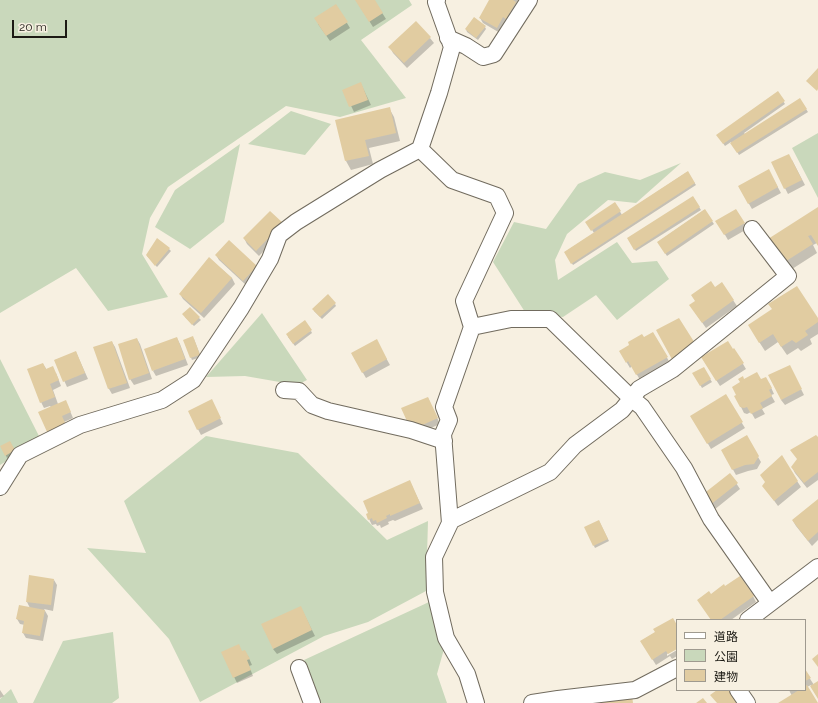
<!DOCTYPE html>
<html>
<head>
<meta charset="utf-8">
<style>
  body { margin:0 }
  #map { position:relative; width:818px; height:703px; overflow:hidden; background:#f7f0e1; font-family:Raleway,"Noto Sans JP",sans-serif }
  canvas { display:block }
  .legend { position:absolute; left:676px; top:619px; width:130px; height:72px; box-sizing:border-box; background:#f7f0e1; border:1px solid #9f9a8f; margin:0; padding:5px 7px; list-style:none; font-size:12px; color:#1c1a14 }
  .legend li { display:flex; align-items:center; gap:8px; height:20px }
  .legend b { width:20px; border:1px solid #9f9a8f }
  .scale { position:absolute; left:12px; top:20px; width:55px; height:18px; box-sizing:border-box; border:2px solid #1c1a14; border-top:0; padding-left:5px; font-size:12px; line-height:14px; white-space:nowrap; color:#1c1a14; -webkit-text-stroke:3px #f7f0e1; paint-order:stroke }
</style>
</head>
<body>
<div id="map">
<canvas width="818" height="703"></canvas>
<ul class="legend">
<li><b style="height:5px;background:#fff"></b>道路</li>
<li><b style="height:11px;background:#c9d8bb"></b>公園</li>
<li><b style="height:11px;background:#e1cca1"></b>建物</li>
</ul>
<div class="scale">20 m</div>
</div>
<script>
const ctx = document.querySelector('canvas').getContext('2d');
ctx.lineJoin = 'round';
function fill(path, color) { ctx.fillStyle = color; ctx.fill(path, 'evenodd'); }
const shape = rows => new Path2D(rows.map(r => 'M' + r).join(''));
function strokePath(path, color, width, dash) { ctx.strokeStyle = color; ctx.lineWidth = width; ctx.lineCap = dash ? 'butt' : 'round'; ctx.setLineDash(dash || []); ctx.stroke(path); }
fill(shape([
  [0,0,409,0,412,5,361,40,406,98,340,117,286,106,168,187,150,218,142,254,168,297,108,311,76,268,0,313],
  [291,111,331,124,305,155,248,144],
  [818,133,818,198,792,148],
  [240,144,224,222,190,249,155,227,175,190],
  [681,163,636,203,608,200,567,234,555,260,558,280,617,242,632,263,657,261,669,279,617,320,596,295,563,317,525,312,493,262,514,222,546,229,578,184,605,172,640,180],
  [262,313,307,380,297,385,245,376,206,377],
  [0,359,41,440,0,465],
  [206,436,298,453,387,540,428,521,426,591,368,622,324,636,200,702,169,639,87,548,146,553,124,501],
  [429,602,444,649,437,674,447,703,321,703,304,660],
  [113,632,119,698,112,703,33,703,63,641],
  [11,689,18,703,0,703,0,699]
]), '#c9d8bb');
fill(shape([
  [356,0,374,0,386,19,373,27],
  [490,0,519,0,520,1,500,33,483,23,480,18],
  [336,5,350,28,330,41,318,24],
  [485,27,486,29,478,40,467,32,466,29],
  [430,38,434,43,407,68,393,53,390,47],
  [361,84,371,105,354,112,344,91],
  [778,93,785,104,744,133,745,134,800,100,808,112,739,155,731,142,725,146,717,135],
  [389,108,394,117,400,141,369,148,373,164,351,170,346,161,336,121],
  [792,160,805,185,788,194,772,163],
  [769,171,781,193,752,209,739,187],
  [687,172,696,185,573,265,565,252,594,233,587,222,615,203,622,215],
  [693,197,701,210,636,251,628,239],
  [818,208,818,245,817,243,813,245,817,253,789,271,774,248],
  [704,210,714,224,667,256,658,242],
  [736,210,747,229,728,240,717,221],
  [285,229,259,256,247,244,244,238],
  [158,240,169,249,171,251,157,267,147,256],
  [216,255,256,267,247,286,219,260],
  [209,258,232,278,235,284,204,318,183,299,180,294],
  [714,289,733,300,737,306,706,328,694,311],
  [335,304,336,306,322,319,314,311],
  [773,310,818,320,818,334,810,339,812,344,801,351,798,348,787,355,778,342,765,351,754,334],
  [185,317,199,318,201,320,194,326],
  [311,331,312,333,295,346,288,337],
  [653,333,670,363,640,380,632,366,630,368,620,351],
  [177,338,180,344,188,365,156,376,153,371],
  [137,339,140,344,152,379,134,385,130,379],
  [194,339,201,357,192,360,184,340],
  [376,340,390,365,366,378,352,354],
  [112,342,115,347,130,388,112,394,109,389,94,348],
  [734,349,746,369,720,386,702,358],
  [76,352,88,379,67,387,55,360],
  [43,364,47,370,56,373,61,386,53,390,58,404,68,406,73,418,64,422,50,406,44,408,41,402],
  [703,368,712,382,702,388,694,374],
  [792,371,804,395,785,405,781,400],
  [744,380,761,380,769,383,774,394,771,395,775,402,762,409,765,414,755,419,751,412,747,414,744,413,741,407,737,395,741,383],
  [725,396,745,428,711,449,692,416],
  [428,398,440,424,415,435],
  [214,406,223,424,201,435,189,412],
  [746,437,761,462,757,469,748,471,736,475,722,450],
  [818,439,818,480,807,488,795,473,792,467],
  [10,442,16,453,7,458,2,447],
  [730,474,740,489,714,510,707,501],
  [797,481,801,487,778,506,767,491],
  [412,486,423,509,395,521,393,520,388,522,389,524,381,528,380,525,377,526,376,524,372,525,369,519,369,513],
  [818,500,818,540,812,546,796,526,793,521],
  [599,521,609,541,595,548,594,546],
  [54,580,57,585,53,611,44,609,48,616,43,641,26,638,23,633,25,625,20,624,17,619,30,608,27,602],
  [710,595,753,596,756,602,731,620,712,620],
  [303,612,315,636,277,654,273,649],
  [677,627,677,648,667,654,667,656,677,650,677,656,672,659,670,656,656,665,641,641,656,632],
  [222,652,242,652,248,656,252,665,249,666,253,676,237,683],
  [805,671,814,685,818,682,818,697,811,685,807,687,817,703,780,703,792,696,789,690,805,690],
  [0,690,4,696,0,698]
]), '#0003');
fill(shape([
  [355,0,375,0,383,13,369,22],
  [489,0,513,0,516,2,506,19,503,17,497,28,479,18],
  [336,4,348,22,326,36,314,18],
  [474,17,486,26,476,38,465,29],
  [416,21,431,37,404,63,388,47],
  [818,68,818,89,817,91,806,81],
  [361,82,368,100,349,107,342,90],
  [778,91,785,101,723,144,716,135],
  [800,98,807,109,737,153,730,143],
  [390,107,396,133,365,140,369,156,345,161,335,120],
  [789,154,802,180,784,189,771,162],
  [769,169,778,187,748,204,738,186],
  [688,171,695,183,571,264,564,252],
  [693,196,700,207,634,250,627,238],
  [615,202,621,211,591,231,585,222],
  [818,207,818,246,811,235,808,236,813,244,783,263,768,239],
  [705,209,713,221,665,254,657,242],
  [736,209,745,223,724,235,715,221],
  [270,211,283,223,256,251,243,238],
  [157,238,170,248,155,266,146,255],
  [229,240,257,266,243,281,215,255],
  [209,257,232,278,201,313,179,294],
  [711,281,715,287,722,282,734,300,702,323,689,305,695,301,691,295],
  [797,286,818,318,818,322,805,331,808,335,796,343,792,340,781,347,773,334,759,343,748,325,772,309,768,304],
  [328,294,336,303,320,317,312,309],
  [190,307,200,317,192,325,182,314],
  [679,318,698,348,674,363,656,330],
  [305,320,312,330,293,344,286,334],
  [653,332,668,357,636,375,628,361,626,363,619,351,629,345,628,342,642,334,644,337],
  [193,336,200,355,190,358,183,340],
  [177,337,185,359,152,371,144,349],
  [137,338,149,373,129,380,118,344],
  [377,339,387,359,362,373,351,353],
  [112,341,127,383,108,389,93,347],
  [728,341,733,349,734,348,744,363,716,381,701,357],
  [76,351,85,373,63,382,54,360],
  [43,363,46,369,53,366,59,380,50,384,55,397,40,403,27,369],
  [790,365,802,389,781,400,768,375],
  [704,367,711,379,700,386,692,373],
  [757,372,761,379,766,377,772,388,769,390,772,396,760,403,763,408,751,414,747,407,744,408,740,407,734,396,736,395,732,387,740,382,738,379,743,376,744,379],
  [726,394,743,422,707,444,690,416],
  [428,397,438,418,411,430,401,408],
  [212,399,221,418,197,430,188,411],
  [66,400,71,412,62,416,66,425,48,434,38,412],
  [747,435,759,456,754,464,745,465,732,470,721,450],
  [816,435,818,437,818,472,804,483,791,467,797,459,790,450],
  [10,441,15,450,5,456,0,446],
  [782,455,798,481,774,501,762,486,765,482,760,475],
  [730,473,738,483,710,505,702,495],
  [410,480,420,503,390,516,390,514,386,516,387,518,377,523,376,520,373,521,372,518,368,520,366,514,368,513,363,501],
  [818,499,818,532,808,541,792,520],
  [599,520,608,539,593,546,584,527],
  [29,575,54,579,51,605,26,602],
  [740,576,754,596,720,620,711,620,697,600,709,591,711,594,724,584,725,586],
  [19,605,45,610,40,636,22,633,24,621,16,619],
  [301,606,312,630,273,649,261,624],
  [673,618,677,625,677,649,668,654,666,651,652,660,640,641,655,632,653,629],
  [239,644,242,651,245,650,250,659,247,660,251,670,233,678,221,652],
  [818,654,818,667,812,659],
  [805,669,811,678,805,681],
  [818,681,818,699,810,686],
  [807,685,818,703,778,703,799,690,805,690,805,686],
  [717,690,731,690,742,703,717,703,710,695],
  [632,695,633,703,583,703],
  [703,698,707,703,696,703]
]), '#e1cca1');
const street = shape([
  [448,38,466,46,483,57,494,54,529,0],
  [420,149,452,180,497,196,505,213,464,301,472,327,444,407,449,420,443,434,450,523,434,557,435,592,446,638,467,674,476,703],
  [472,327,511,319,550,319,631,398,642,407,684,468,711,519,770,603],
  [284,390,299,391,312,405,328,411,411,430,444,441],
  [0,487,20,455,80,425,162,400,193,380,241,308,270,259,279,235,296,222,380,170,420,149,439,93,452,47,436,2,437,0],
  [450,521,550,472,575,445,622,410,639,389,673,369,788,276,752,229],
  [748,620,818,567],
  [299,668,312,703],
  [738,690,747,703],
  [532,703,558,699,635,690,677,668]
]);
strokePath(street, '#716b5e', 18);
strokePath(street, '#fff', 16);
</script>
</body>
</html>
